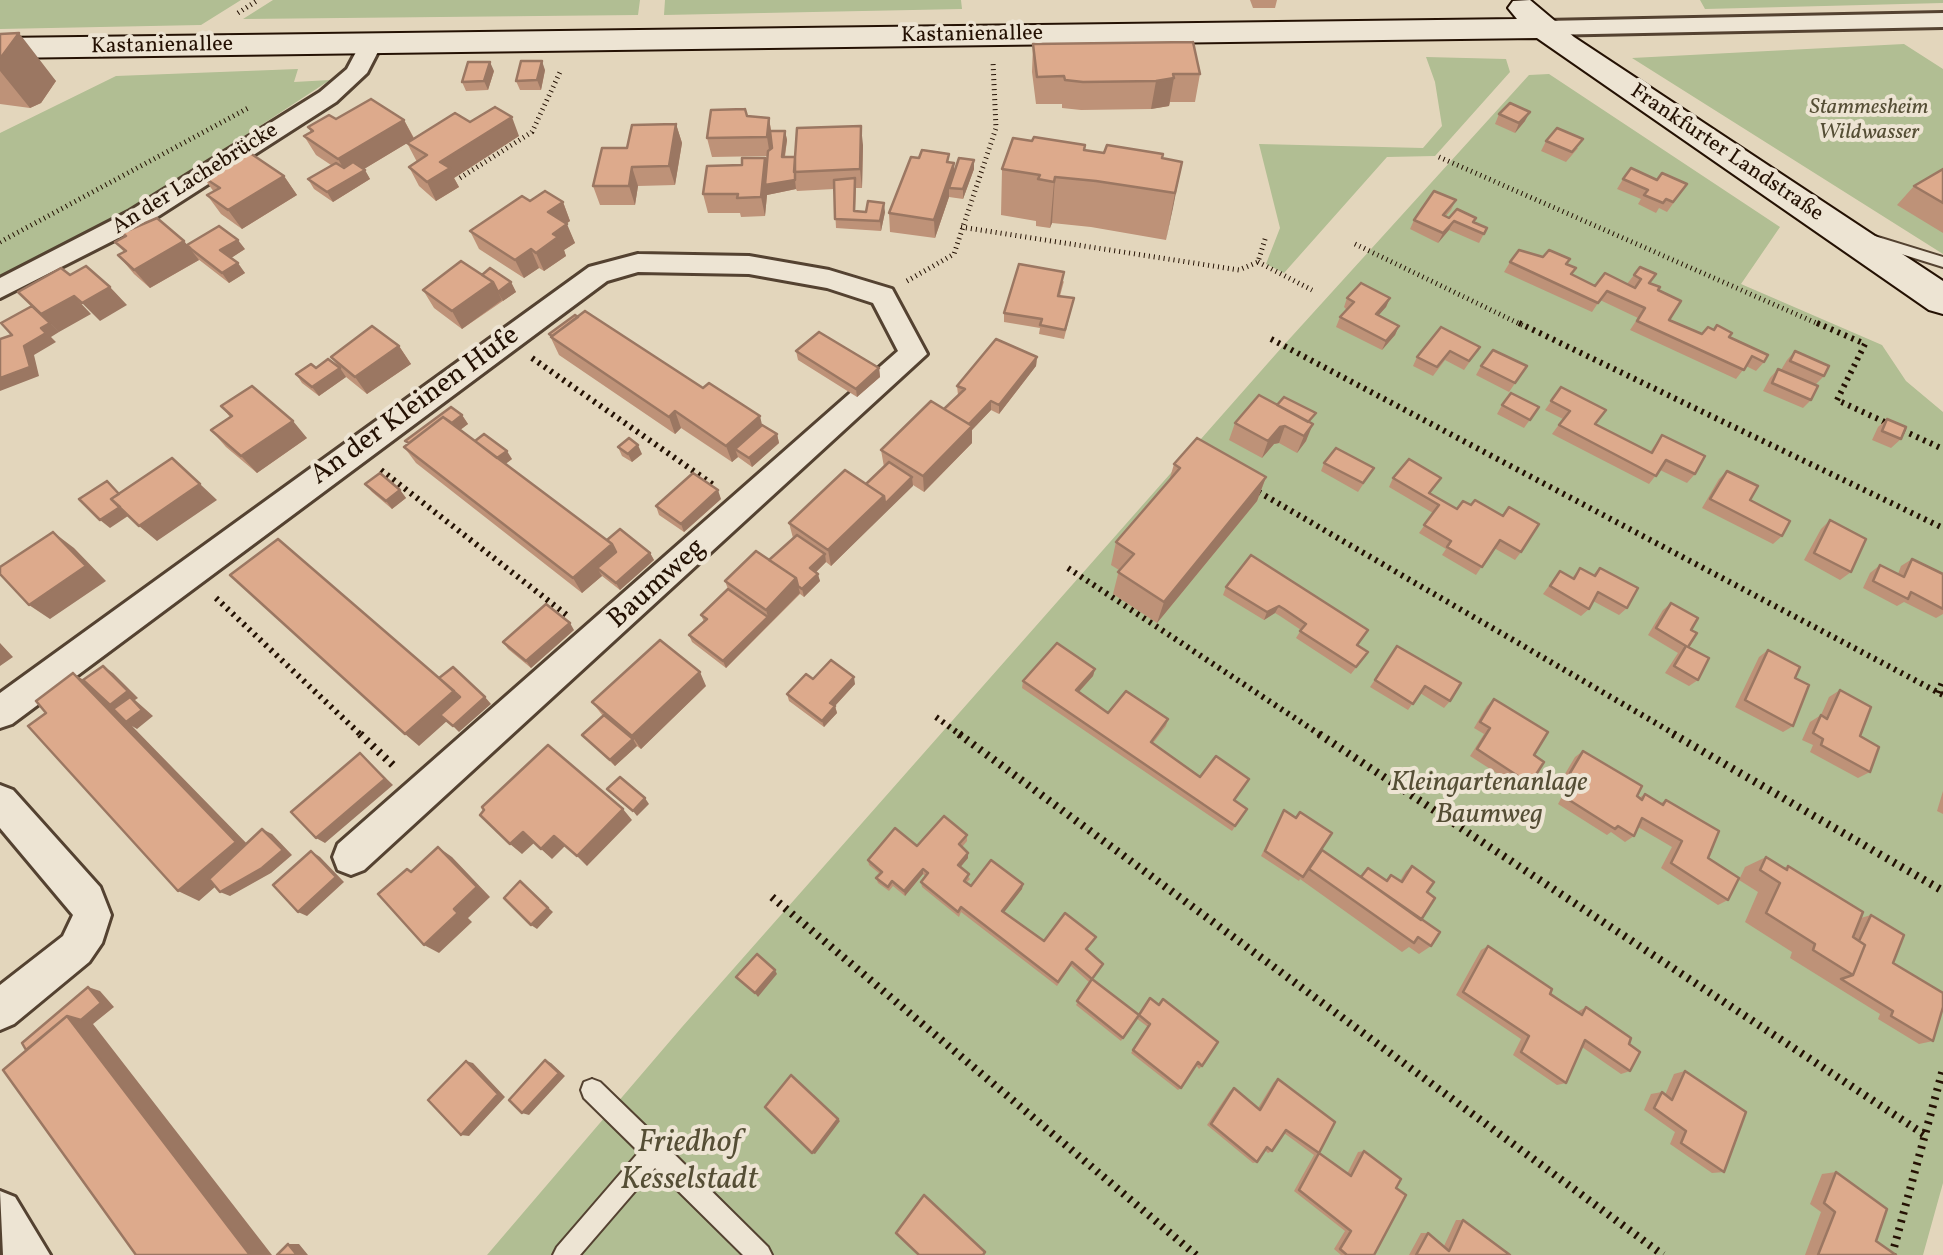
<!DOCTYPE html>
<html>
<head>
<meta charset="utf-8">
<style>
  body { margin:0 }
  canvas { display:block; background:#e3d6bc }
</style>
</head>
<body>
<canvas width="1943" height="1255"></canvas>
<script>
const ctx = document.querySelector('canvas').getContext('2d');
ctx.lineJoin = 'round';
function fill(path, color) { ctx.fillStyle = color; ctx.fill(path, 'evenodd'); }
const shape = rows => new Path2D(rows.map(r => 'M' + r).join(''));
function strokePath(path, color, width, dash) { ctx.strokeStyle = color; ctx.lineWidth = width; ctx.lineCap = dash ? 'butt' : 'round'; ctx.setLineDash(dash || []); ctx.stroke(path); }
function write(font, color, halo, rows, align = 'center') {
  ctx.font = font + ' Vollkorn,serif'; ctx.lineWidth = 8; ctx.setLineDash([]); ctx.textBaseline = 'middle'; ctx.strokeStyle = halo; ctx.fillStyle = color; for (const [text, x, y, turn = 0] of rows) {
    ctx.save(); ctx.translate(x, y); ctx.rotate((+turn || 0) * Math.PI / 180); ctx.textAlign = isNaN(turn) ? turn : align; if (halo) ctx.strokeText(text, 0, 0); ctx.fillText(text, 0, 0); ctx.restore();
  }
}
fill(shape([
  [0,0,241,0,201,25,0,29],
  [273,0,640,0,638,15,243,19],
  [665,0,961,0,962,9,664,15],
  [1700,0,1943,0,1943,3,1705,9],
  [1904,44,1943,69,1943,254,1632,58],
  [1426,57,1506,59,1510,72,1435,156,1387,157,1284,273,1266,264,1280,228,1259,144,1423,148,1442,126,1435,82],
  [298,69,294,82,330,80,121,217,0,280,0,133,116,76],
  [1549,74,1780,227,1741,284,1882,345,1906,381,1943,412,1943,1183,1923,1255,487,1255,682,1027,1283,346,1529,75]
]), '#b1be93');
const lane = shape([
  [1868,234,1943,257,1943,267,1863,242,1863,236,1868,234],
  [592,1079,600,1082,663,1143,768,1247,772,1255,743,1255,655,1168,580,1255,553,1255,557,1247,639,1152,584,1098,581,1090,584,1082,592,1079]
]);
const street = shape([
  [1943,13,1943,27,1544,35,1533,28,1544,21,1943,13],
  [371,37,382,44,367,73,336,102,146,224,0,298,0,278,128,212,320,92,347,69,363,39,371,37],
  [638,254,749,256,829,270,892,289,927,354,364,870,351,875,338,870,333,857,338,844,898,351,873,303,827,288,749,274,638,272,607,281,12,724,0,728,0,693,589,267,638,254],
  [0,785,13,790,100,887,111,915,102,943,89,962,14,1024,0,1030,0,985,63,936,73,915,0,828,0,785],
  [0,1191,15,1197,50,1255,3,1255,0,1191]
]);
const secondary = shape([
  [1530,0,1574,37,1943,281,1943,314,1929,310,1537,38,0,58,0,38,1517,19,1508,8,1513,1,1530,0]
]);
strokePath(lane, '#544231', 4);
strokePath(street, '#544231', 6);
strokePath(secondary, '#241103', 4);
strokePath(shape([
  [238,13,258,0],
  [1439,157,1823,326],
  [460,178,532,132,561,70],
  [961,227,1239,270,1258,262,1266,236],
  [0,242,250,107],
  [1355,244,1524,326],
  [1258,262,1312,290],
  [907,281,954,254,996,128,993,62]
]), '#241103', 5, [1, 4]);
strokePath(shape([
  [1519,323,1943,528],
  [1817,323,1865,344,1837,400,1943,449],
  [1271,339,1943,695],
  [532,358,715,486],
  [381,470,568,616],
  [1252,488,1678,736],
  [1068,568,1322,736],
  [216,598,362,736],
  [1938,693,1943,679],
  [936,717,962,736]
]), '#241103', 6, [2.5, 5]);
strokePath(shape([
  [360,734,396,768],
  [959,734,1663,1255],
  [1319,734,1925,1135],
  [1673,734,1943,891],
  [772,897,1196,1255],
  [1892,1255,1943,1069]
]), '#241103', 8, [2.5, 6]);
fill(lane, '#ede4d3');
fill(street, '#ede4d3');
fill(secondary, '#ede4d3');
fill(shape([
  [1250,0,1277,0,1275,8,1253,8],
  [0,34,56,81,41,103,30,108,0,104],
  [1033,44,1200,74,1195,102,1170,102,1169,106,1151,109,1081,110,1062,108,1062,104,1036,104,1032,72],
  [545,70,541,90,520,90,516,81],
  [494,71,488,90,466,91,462,82],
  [1499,114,1525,121,1515,133,1495,124],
  [747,116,769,118,771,131,785,131,787,140,785,157,795,157,863,145,862,188,856,188,855,211,885,212,881,231,836,228,834,189,797,191,796,189,767,195,765,216,741,217,740,213,708,213,703,194,742,165,765,158,766,165,767,156,712,157,707,138],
  [336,119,404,120,414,138,470,122,519,136,454,178,459,187,436,201,419,186,409,167,417,162,407,143,364,169,370,179,333,202,314,189,308,179,331,165,316,155,304,136,311,132,308,127],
  [676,124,682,143,675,185,638,186,635,205,600,205,593,186,627,148],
  [1546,141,1578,148,1566,162,1541,151],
  [1084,150,1182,162,1166,240,1091,227,1052,223,1050,228,1036,226,1036,221,1001,215,1002,169],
  [950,163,954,163,954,172,974,169,963,199,949,197,935,238,890,232,889,213],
  [1943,169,1943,233,1897,205,1914,186],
  [284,176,297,195,242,229,221,214,207,195,214,192,203,177],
  [1623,179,1657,180,1687,184,1667,212,1659,208,1656,213,1638,204,1641,199,1617,189],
  [1456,200,1451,210,1445,217,1474,222,1487,228,1479,243,1449,230,1438,243,1410,229,1414,220],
  [530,201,563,202,570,221,566,224,575,243,564,250,566,256,544,271,539,268,524,278,479,249,470,231],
  [184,241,187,245,245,249,231,258,245,273,229,283,198,259,199,260,150,288,134,274,118,255,124,252,115,242],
  [1510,262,1567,264,1576,268,1572,275,1595,286,1627,284,1640,267,1649,283,1658,290,1669,320,1702,334,1729,337,1764,362,1756,371,1746,366,1736,379,1630,330,1638,318,1600,300,1592,312,1504,272],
  [482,275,511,282,516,292,462,329,434,308,423,290],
  [1064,281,1060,296,1074,298,1064,339,1039,334,1040,328,1004,322,1004,313],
  [1347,298,1390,298,1386,307,1378,315,1399,326,1395,335,1382,350,1336,327,1340,317,1347,310,1344,307],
  [1441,327,1480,347,1464,370,1445,360,1433,376,1413,366,1417,357],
  [549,334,703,388,777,434,779,443,752,467,738,457,732,462,681,428,675,434,559,355],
  [399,346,411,364,367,394,346,377,319,396,302,383,296,374,338,366,331,357],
  [796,351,879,368,880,377,857,397,798,360],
  [1795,351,1824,376,1815,385,1781,370,1787,360],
  [1037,357,1036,366,999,414,991,410,972,430,972,443,924,492,913,485,831,566,826,562,816,572,820,581,804,597,800,594,726,668,692,642,689,635,704,622,701,615,728,589,725,581,769,560,793,538,789,523,866,484,884,467,881,450,944,409,958,395,957,386],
  [1481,366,1527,366,1509,392,1476,375],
  [1778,369,1811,400,1803,408,1763,391,1770,378],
  [1561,387,1595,424,1650,452,1662,435,1695,474,1687,483,1660,470,1649,484,1552,434,1563,419,1545,410],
  [1502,405,1539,407,1524,428,1497,414],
  [221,406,307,438,257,473,226,447,211,430,230,417],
  [462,415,468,424,460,430,475,441,512,459,505,464,607,540,650,553,654,560,620,590,602,576,582,593,416,463,404,447,408,444,405,441],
  [1887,419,1901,439,1891,448,1872,440,1878,427],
  [1235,423,1311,423,1306,441,1297,453,1279,443,1274,444,1262,458,1229,440],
  [618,447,642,454,632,462,622,456],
  [1324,463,1374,468,1358,492,1321,471],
  [1174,464,1266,477,1257,501,1157,623,1113,594,1119,570,1111,565,1116,542,1169,481],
  [1727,471,1750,500,1782,536,1773,544,1702,508,1719,479],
  [1393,478,1436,486,1430,493,1521,552,1515,560,1494,548,1476,575,1442,555,1446,549,1419,533,1433,513,1389,487],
  [365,484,400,490,406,498,392,509,372,492],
  [721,499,684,532,659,515,656,506],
  [1830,520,1851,572,1840,580,1804,560,1821,529],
  [1251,555,1357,645,1368,652,1351,674,1296,638,1301,630,1280,616,1275,613,1264,620,1223,595,1226,587],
  [1912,559,1943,574,1943,614,1936,618,1904,602,1897,606,1863,588,1870,573,1880,565,1898,574,1901,566],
  [1580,568,1593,575,1600,568,1627,608,1619,615,1593,601,1589,609,1581,616,1543,594,1560,571,1572,578],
  [1671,603,1691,630,1688,647,1698,680,1689,686,1665,673,1678,653,1648,635,1663,610],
  [574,630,531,668,508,649,503,642],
  [1397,646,1450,701,1444,708,1420,693,1408,710,1370,687],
  [1768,650,1795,678,1793,726,1783,732,1735,707,1759,657],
  [1095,669,1093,676,1079,692,1108,713,1168,719,1166,726,1153,743,1247,809,1232,831,1022,688,1023,681],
  [813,679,855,684,835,706,837,713,824,727,789,701,787,694],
  [706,686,641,749,637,746,615,766,582,735,603,716,592,702],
  [1840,690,1860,736,1870,772,1858,778,1810,752,1813,745,1802,740,1810,722,1821,715,1829,697],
  [1494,699,1530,784,1523,790,1470,756,1484,734,1474,728,1487,706],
  [1583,751,1639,798,1645,794,1661,803,1666,800,1708,858,1728,900,1718,905,1661,868,1672,847,1638,827,1634,836,1625,842,1611,832,1607,835,1558,804,1569,784,1562,779,1575,757],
  [1943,791,1943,814,1937,811],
  [1284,810,1315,859,1322,850,1360,877,1368,868,1385,880,1391,875,1400,881,1406,871,1412,866,1427,892,1421,920,1431,946,1419,954,1409,947,1402,952,1300,879,1299,881,1261,856],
  [967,835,967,841,962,847,968,858,960,867,970,879,966,883,971,886,1023,884,1022,889,1004,912,1044,941,1094,941,1087,950,1093,980,1202,1066,1199,1069,1196,1065,1181,1088,1178,1090,1131,1053,1148,1027,1136,1018,1121,1041,1076,1005,1090,983,1071,966,1057,986,961,912,959,917,922,887,921,882,925,876,923,874,905,896,893,886,889,891,878,883,876,878,880,874,869,865,868,860,917,846],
  [1766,857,1783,868,1788,866,1861,918,1871,915,1893,963,1933,1041,1919,1044,1878,1019,1880,1014,1790,958,1792,952,1745,922,1758,892,1739,880,1745,867],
  [1488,946,1577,1012,1586,1007,1629,1044,1630,1071,1621,1074,1582,1047,1566,1083,1557,1085,1513,1055,1521,1039,1456,995,1481,950],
  [1685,1071,1724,1172,1712,1173,1670,1144,1675,1132,1644,1110,1651,1094,1662,1092,1665,1095,1674,1074],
  [1278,1079,1319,1153,1347,1174,1358,1152,1364,1151,1396,1188,1374,1255,1341,1255,1334,1249,1345,1231,1294,1191,1314,1155,1284,1133,1272,1151,1268,1153,1265,1150,1257,1162,1253,1163,1207,1125,1230,1091,1234,1088,1258,1108,1274,1082],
  [1836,1172,1876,1241,1896,1255,1805,1255,1821,1212,1810,1204,1822,1174],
  [1456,1220,1463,1220,1510,1255,1409,1255,1421,1233,1428,1233,1444,1246]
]), '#be9278');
fill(shape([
  [19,33,56,81,41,103,30,108,0,71,0,57],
  [542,61,545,70,541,90,537,80],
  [490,62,494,71,488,90,484,81],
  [1174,78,1169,106,1151,109,1156,81],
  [1530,112,1525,121,1515,133,1519,123],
  [512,117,519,136,454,178,459,187,436,201,427,182,440,162],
  [769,118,772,137,770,156,767,137],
  [404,120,414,139,349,178,338,159],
  [676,124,682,143,675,185,669,166],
  [861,126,863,145,862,188,860,169],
  [785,131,787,140,783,167,782,157],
  [765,158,769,177,795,180,796,189,767,195,765,216,761,197],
  [974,160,974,169,963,199,963,189],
  [1182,162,1173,208,1166,240,1175,193],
  [954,163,955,182,949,188,949,197,935,238,934,220],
  [632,167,638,186,635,205,629,186],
  [365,170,370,179,333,202,327,192],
  [284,176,297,195,242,229,228,210],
  [1055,177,1052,223,1050,228,1054,182],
  [563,202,570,221,556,231,548,212],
  [884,203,885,212,881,231,880,221],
  [1454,221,1449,230,1438,243,1443,233],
  [567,224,575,243,564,250,566,256,544,271,536,253,553,234],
  [238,240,245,249,228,260,220,250],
  [184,241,199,260,150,288,134,270],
  [531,249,539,268,524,278,515,260],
  [238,263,245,273,229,283,222,273],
  [493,282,502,300,462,329,452,311],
  [511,282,516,292,503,301,498,292],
  [110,287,127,305,100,321,82,303],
  [74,296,91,314,59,332,41,314],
  [1390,298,1386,307,1372,323,1376,314],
  [50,323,59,332,51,337,56,342,34,355,39,376,0,391,0,378,24,346,41,328],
  [1399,326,1395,335,1382,350,1386,341],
  [399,346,411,364,367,394,355,377],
  [1037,357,1036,366,999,414,999,405],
  [340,368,346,377,319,396,312,387],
  [879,368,880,377,857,397,856,389],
  [991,401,991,410,972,430,972,443,924,492,923,476],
  [675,411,681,428,675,434,669,417],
  [462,415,468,424,423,458,417,449],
  [760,416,764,433,735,449,738,457,732,462,726,446],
  [293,421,307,438,257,473,241,456],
  [1313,424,1306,441,1297,453,1304,436],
  [1285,426,1279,443,1274,444,1262,458,1268,441,1280,427],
  [777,434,779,443,752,467,749,458],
  [638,445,642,454,632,462,628,454],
  [507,451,512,459,499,469,494,460],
  [912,477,913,486,831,566,828,550,884,496],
  [1266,477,1257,501,1157,623,1164,602],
  [200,484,217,500,157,541,139,526],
  [400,490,406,498,392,509,386,501],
  [718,490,721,499,684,532,681,524],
  [128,502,137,510,110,528,100,520],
  [53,532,74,548,106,581,50,619,29,605],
  [612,544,620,560,597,568,602,576,582,593,573,578],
  [650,553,654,560,620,590,616,583],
  [825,554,826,562,812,576,810,568],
  [818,574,820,581,804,597,802,589],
  [796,578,800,593,726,668,723,661,768,617,766,610],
  [1279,606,1275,613,1264,620,1267,612],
  [570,623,574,630,531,668,526,661],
  [0,643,13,657,0,666],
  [103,666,113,673,138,698,135,700,153,716,137,729,132,726,255,852,199,901,178,891,73,673,94,687],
  [1095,669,1093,676,1075,696,1076,690],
  [700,672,706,686,641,749,632,736],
  [854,677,855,684,832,709,830,703],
  [454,691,466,704,419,746,405,734],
  [485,697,491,704,459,732,453,726],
  [835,706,837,713,824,727,822,721],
  [633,739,637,746,615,766,610,760],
  [360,753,393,785,325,843,316,838],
  [645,798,649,804,637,816,633,811],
  [623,809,632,820,587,866,577,856],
  [262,829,272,834,292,855,271,873,230,896,220,892],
  [523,832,534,843,522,854,510,844],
  [554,836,565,846,552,859,541,849],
  [438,847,452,857,490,897,468,918,472,922,439,953,424,945,454,909],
  [311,851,320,857,344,882,307,916,298,912],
  [968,853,968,858,958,870,958,865],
  [923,869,923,874,905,896,904,891],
  [520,881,553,912,537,929,531,925],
  [1023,884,1022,889,1002,915,1002,911],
  [775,970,777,974,758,997,755,993],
  [88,987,100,991,114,1007,93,1024,272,1255,250,1255,67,1016],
  [545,1060,551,1063,565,1076,529,1115,522,1113],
  [466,1061,473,1063,505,1097,469,1136,461,1135],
  [838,1119,840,1121,815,1154,812,1153],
  [288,1244,299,1244,308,1255,297,1255]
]), '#9b7762');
const building = shape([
  [19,33,2,56,0,57,0,34,19,33],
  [1193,42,1200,74,1173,74,1174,78,1156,81,1083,82,1065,80,1064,76,1037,77,1033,44,1193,42],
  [521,61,542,61,537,80,516,81,521,61],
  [468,62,490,62,484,81,462,82,468,62],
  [371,99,404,120,338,159,304,136,313,131,308,127,329,115,336,119,371,99],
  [1510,103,1530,112,1519,123,1499,114,1510,103],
  [495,107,512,117,440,162,450,168,427,182,409,167,427,155,407,143,455,113,470,122,495,107],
  [745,109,747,116,769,118,767,137,707,138,711,110,745,109],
  [676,124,669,166,632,167,629,186,593,186,602,148,627,148,632,125,676,124],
  [861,126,860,169,794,172,797,128,861,126],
  [1557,128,1583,139,1572,152,1546,141,1557,128],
  [770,131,785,131,782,157,795,157,795,180,765,185,768,151,772,148,770,131],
  [1034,137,1085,145,1084,150,1104,153,1107,145,1163,154,1162,158,1182,162,1175,193,1096,181,1055,177,1054,182,1038,179,1040,175,1002,169,1013,138,1032,141,1034,137],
  [922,150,949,154,947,162,954,163,934,220,889,213,911,157,919,158,922,150],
  [247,151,284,176,228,210,207,195,220,188,203,177,247,151],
  [742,158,765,158,761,197,737,198,738,194,703,194,707,166,742,165,742,158],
  [959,158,974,160,963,189,949,188,959,158],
  [353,162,365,170,327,192,308,179,336,163,344,168,353,162],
  [1631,168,1657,180,1662,173,1687,184,1673,202,1666,199,1663,203,1644,195,1648,190,1623,179,1631,168],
  [1943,169,1943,203,1914,186,1943,169],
  [855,178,854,211,866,212,868,201,884,203,880,221,835,219,834,180,855,178],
  [545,191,563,202,548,212,567,224,553,234,558,237,536,253,531,249,515,260,470,231,522,196,530,201,545,191],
  [1434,191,1456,200,1443,215,1449,218,1457,209,1476,218,1473,222,1487,228,1484,234,1454,221,1443,233,1414,220,1434,191],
  [157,218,184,241,134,270,118,255,126,251,115,242,126,236,122,233,157,218],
  [219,226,238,240,220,250,238,263,222,273,191,249,187,245,219,226],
  [1519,250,1543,257,1549,250,1570,259,1566,264,1576,268,1571,274,1595,286,1605,273,1635,288,1641,279,1634,275,1640,267,1656,274,1649,283,1660,287,1658,290,1681,301,1669,320,1702,334,1708,327,1714,330,1717,325,1732,333,1729,337,1768,355,1764,362,1752,356,1744,370,1637,321,1645,308,1607,291,1598,303,1510,262,1519,250],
  [461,261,493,282,452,311,423,290,461,261],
  [1019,264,1064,272,1058,296,1074,298,1065,330,1040,325,1042,319,1004,313,1019,264],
  [86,266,110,287,82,303,74,296,41,314,18,292,61,268,70,275,86,266],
  [490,268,511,282,498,292,493,282,482,275,490,268],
  [1361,283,1390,298,1376,314,1399,326,1386,341,1340,317,1354,302,1347,298,1361,283],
  [32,306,50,323,41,328,46,333,24,346,30,367,0,378,0,339,12,335,1,323,32,306],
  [585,311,703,388,709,383,760,416,726,446,675,411,669,417,551,337,585,311],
  [575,315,578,317,552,336,549,334,575,315],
  [372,326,399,346,355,377,331,357,372,326],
  [1441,327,1480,347,1469,361,1450,351,1437,367,1417,357,1441,327],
  [819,332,879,368,856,389,796,351,819,332],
  [996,339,1037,357,999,405,991,401,969,424,944,409,965,389,957,386,996,339],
  [1493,350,1527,366,1515,383,1481,366,1493,350],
  [1795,351,1829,366,1824,376,1790,361,1795,351],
  [328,359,340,368,312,387,296,374,311,364,316,368,328,359],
  [1778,369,1818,386,1811,400,1772,383,1778,369],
  [252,386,293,421,241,456,211,430,232,416,221,406,252,386],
  [1561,387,1606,410,1595,424,1652,453,1662,435,1705,456,1695,474,1666,460,1656,476,1559,425,1570,411,1551,401,1561,387],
  [1511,393,1539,407,1530,420,1502,405,1511,393],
  [1259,395,1313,424,1304,436,1285,426,1280,427,1268,441,1235,423,1259,395],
  [1284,397,1316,413,1308,422,1277,405,1284,397],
  [931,401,972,426,923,476,881,450,931,401],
  [451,407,462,415,452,423,443,417,409,443,405,441,451,407],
  [443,417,612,544,573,578,404,447,443,417],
  [1887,419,1906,427,1901,439,1882,431,1887,419],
  [762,425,777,434,749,458,735,449,762,425],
  [484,434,507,451,497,458,475,441,484,434],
  [629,438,638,445,628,454,618,447,629,438],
  [1197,438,1266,477,1164,602,1118,572,1134,554,1116,542,1180,468,1174,464,1197,438],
  [1336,448,1374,468,1363,483,1324,463,1336,448],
  [172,458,200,484,139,526,111,499,172,458],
  [1409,459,1441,478,1429,493,1457,509,1463,501,1471,505,1475,500,1503,516,1509,507,1539,524,1521,552,1500,540,1482,567,1447,547,1451,541,1424,525,1439,505,1393,478,1409,459],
  [889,462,912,477,885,504,884,496,866,484,889,462],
  [845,470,884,496,828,550,789,523,845,470],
  [1727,471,1758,486,1750,500,1790,521,1782,536,1710,499,1727,471],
  [380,473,400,490,386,501,365,484,380,473],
  [693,473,718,490,681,524,656,506,693,473],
  [107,481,119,494,111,499,120,507,100,520,79,499,107,481],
  [1830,520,1866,539,1851,572,1814,553,1830,520],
  [620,529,650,553,616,583,597,568,616,552,612,544,607,540,620,529],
  [53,532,86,566,29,605,0,574,0,567,53,532],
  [797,535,825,554,810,568,818,574,802,589,798,586,796,578,769,560,797,535],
  [278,539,454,691,405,734,230,575,278,539],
  [756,551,796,578,766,610,725,581,756,551],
  [1251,555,1368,630,1357,645,1368,652,1356,667,1300,631,1306,624,1284,609,1279,606,1267,612,1226,587,1251,555],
  [1912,559,1943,574,1943,609,1911,592,1908,599,1873,581,1880,565,1904,577,1912,559],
  [1580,568,1595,576,1600,568,1638,588,1627,608,1598,592,1589,609,1550,586,1560,571,1574,579,1580,568],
  [728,589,768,617,723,661,689,635,707,619,701,615,728,589],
  [1671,603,1698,618,1691,630,1697,633,1688,647,1709,658,1698,680,1674,666,1686,646,1656,628,1671,603],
  [546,604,570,623,526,661,503,642,546,604],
  [660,640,700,672,632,736,592,702,660,640],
  [1057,643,1095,669,1076,690,1108,713,1126,691,1168,719,1151,742,1200,777,1216,756,1249,779,1234,800,1247,809,1235,826,1023,681,1057,643],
  [1397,646,1461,683,1450,701,1425,686,1413,704,1375,680,1397,646],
  [1768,650,1800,667,1795,678,1809,685,1793,726,1745,700,1768,650],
  [831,660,854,677,830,703,835,706,822,721,787,694,806,674,813,679,831,660],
  [103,666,128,691,110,705,83,680,103,666],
  [453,667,485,697,453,726,440,715,460,697,439,678,453,667],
  [73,673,236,842,178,891,28,726,46,713,36,701,73,673],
  [1840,690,1871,707,1860,736,1879,747,1870,772,1821,745,1823,739,1813,733,1821,715,1827,719,1840,690],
  [130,697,142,710,126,722,113,709,130,697],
  [1494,699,1548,732,1534,755,1544,762,1530,784,1477,749,1490,728,1480,722,1494,699],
  [604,715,633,739,610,760,582,735,604,715],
  [548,745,623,809,577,856,554,836,541,849,523,832,510,844,480,815,484,810,482,807,548,745],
  [1583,751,1642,786,1637,796,1642,800,1645,794,1663,805,1666,800,1719,831,1708,858,1739,878,1728,900,1671,863,1682,841,1642,818,1634,836,1618,826,1615,829,1566,798,1577,778,1570,773,1583,751],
  [360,753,385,779,316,838,291,812,360,753],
  [620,777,645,798,633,811,607,789,620,777],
  [1284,810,1296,818,1300,812,1332,833,1303,877,1265,851,1284,810],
  [944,816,967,835,959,844,968,853,958,865,969,874,964,881,971,886,991,860,1023,884,1002,911,1044,941,1065,913,1096,937,1086,949,1103,964,1092,979,1072,962,1058,982,961,907,958,912,921,882,928,873,923,869,904,891,892,881,888,887,876,878,882,872,868,860,895,828,917,846,944,816],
  [262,829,283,850,262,868,220,892,209,879,262,829],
  [438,847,477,887,454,909,458,913,424,945,378,894,407,869,411,872,438,847],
  [1322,850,1440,932,1431,946,1418,937,1414,943,1309,869,1322,850],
  [311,851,336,877,298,912,273,885,311,851],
  [1766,857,1787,870,1788,866,1863,912,1853,937,1865,945,1853,975,1813,950,1815,944,1766,913,1780,883,1760,870,1766,857],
  [1412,866,1434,882,1427,892,1435,898,1421,920,1361,877,1368,868,1387,881,1391,875,1402,882,1412,866],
  [520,881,548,908,531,925,504,898,520,881],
  [1871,915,1904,935,1893,963,1943,993,1943,1007,1933,1041,1891,1016,1893,1011,1841,979,1853,975,1865,945,1859,941,1871,915],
  [1488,946,1552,989,1550,994,1582,1015,1586,1007,1631,1038,1629,1044,1640,1052,1630,1071,1585,1040,1566,1083,1521,1052,1529,1036,1463,992,1488,946],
  [757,954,775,970,755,993,736,977,757,954],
  [1092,979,1139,1015,1150,998,1159,1005,1163,999,1218,1042,1202,1066,1198,1062,1181,1088,1133,1050,1150,1024,1139,1015,1123,1038,1077,1001,1092,979],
  [88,987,101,1003,81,1020,67,1016,26,1050,22,1043,88,987],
  [67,1016,250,1255,136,1255,3,1070,67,1016],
  [545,1060,559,1073,522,1113,509,1100,545,1060],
  [466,1061,498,1094,461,1135,428,1100,466,1061],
  [1685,1071,1746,1112,1724,1172,1681,1143,1686,1131,1654,1108,1662,1092,1672,1100,1685,1071],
  [791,1075,838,1119,812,1153,765,1107,791,1075],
  [1278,1079,1335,1122,1319,1153,1286,1130,1272,1151,1267,1147,1257,1162,1211,1124,1234,1088,1260,1110,1278,1079],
  [1364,1151,1401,1179,1396,1188,1406,1195,1374,1255,1347,1255,1340,1249,1351,1231,1299,1190,1319,1153,1351,1176,1364,1151],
  [1836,1172,1887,1209,1876,1241,1896,1255,1818,1255,1835,1212,1824,1203,1836,1172],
  [924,1195,985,1252,983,1255,919,1255,896,1233,924,1195],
  [1463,1220,1510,1255,1416,1255,1428,1233,1449,1251,1463,1220],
  [288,1244,297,1255,277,1255,288,1244]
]);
fill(building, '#ddaa8c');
strokePath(building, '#9b7762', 2.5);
write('22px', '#241103', '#ede4d3', [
  ["Kastanienallee",972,36,-1],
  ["Kastanienallee",162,47,-1],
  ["Frankfurter Landstraße",1726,154,34],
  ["An der Lachebrücke",196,180,-32]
]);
write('italic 22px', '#554e35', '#ede4d3', [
  ["Stammesheim",1869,109],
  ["Wildwasser",1869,134]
]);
write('28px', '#241103', '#ede4d3', [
  ["An der Kleinen Hufe",416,407,-36],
  ["Baumweg",658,585,-42]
]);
write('italic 28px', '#554e35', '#ede4d3', [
  ["Kleingartenanlage",1489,785],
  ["Baumweg",1489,817]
]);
write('italic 32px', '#554e35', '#ede4d3', [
  ["Friedhof",689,1145],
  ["Kesselstadt",689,1182]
]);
</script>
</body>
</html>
